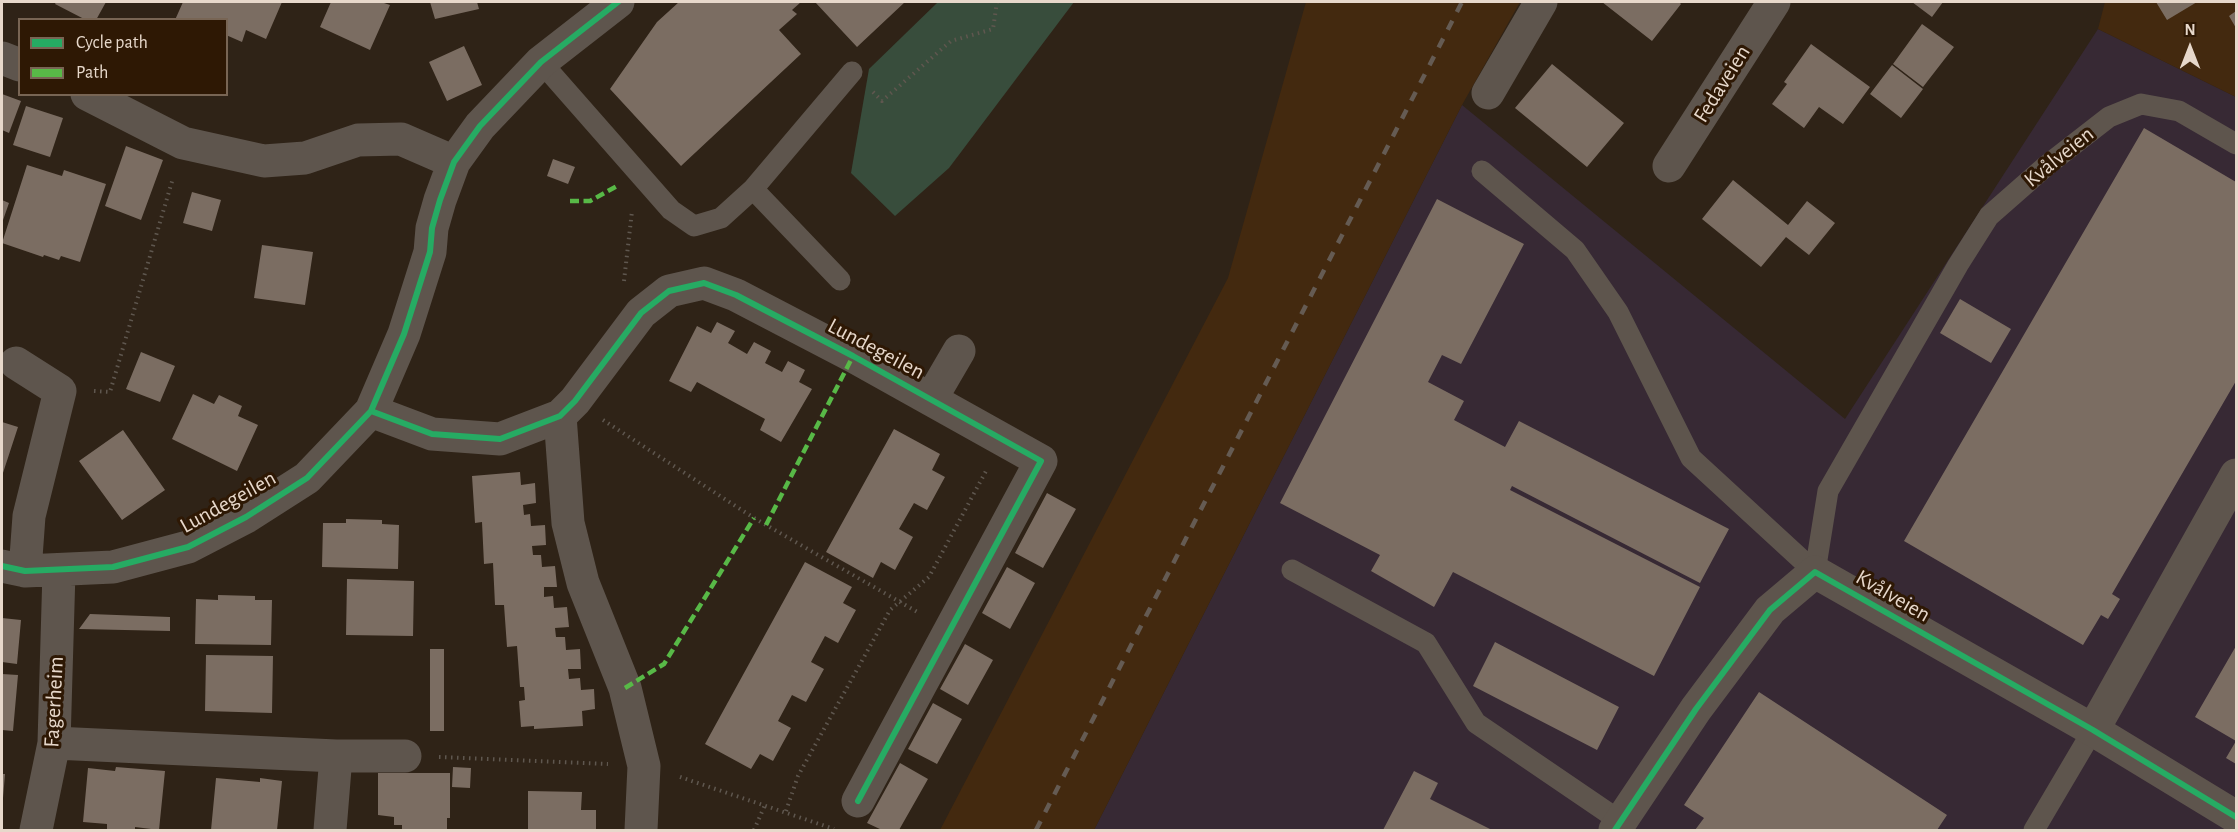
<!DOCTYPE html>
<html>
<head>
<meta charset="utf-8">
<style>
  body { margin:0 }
  #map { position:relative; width:2238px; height:832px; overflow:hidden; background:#2f2317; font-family:"Alegreya Sans",sans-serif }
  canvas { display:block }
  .frame { position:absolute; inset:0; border:3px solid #e7d8cb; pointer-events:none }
  .legend { position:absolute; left:18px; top:18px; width:210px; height:78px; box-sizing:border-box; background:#2e1804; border:2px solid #786554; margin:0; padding:8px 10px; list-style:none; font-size:18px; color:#e7d8cb }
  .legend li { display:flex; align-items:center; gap:12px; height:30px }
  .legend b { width:30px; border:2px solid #786554 }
  .north { position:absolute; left:2160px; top:18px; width:60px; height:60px; -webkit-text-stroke:4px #2e1804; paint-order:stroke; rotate:0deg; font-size:16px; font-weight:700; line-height:24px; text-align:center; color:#e7d8cb }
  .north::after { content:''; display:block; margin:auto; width:21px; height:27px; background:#e7d8cb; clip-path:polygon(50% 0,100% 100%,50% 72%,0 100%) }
</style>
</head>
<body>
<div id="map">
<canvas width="2238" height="832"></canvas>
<div class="frame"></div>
<ul class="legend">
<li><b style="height:8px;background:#26ab63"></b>Cycle path</li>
<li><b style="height:8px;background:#58b947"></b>Path</li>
</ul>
<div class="north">N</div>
</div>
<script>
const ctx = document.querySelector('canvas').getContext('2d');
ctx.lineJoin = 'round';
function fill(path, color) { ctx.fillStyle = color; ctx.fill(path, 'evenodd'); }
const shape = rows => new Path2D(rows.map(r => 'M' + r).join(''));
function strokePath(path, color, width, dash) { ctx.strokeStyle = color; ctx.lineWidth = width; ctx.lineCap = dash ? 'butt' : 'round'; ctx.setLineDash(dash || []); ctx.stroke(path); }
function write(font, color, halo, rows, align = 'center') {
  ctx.font = font + ' "Alegreya Sans",sans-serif'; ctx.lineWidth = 6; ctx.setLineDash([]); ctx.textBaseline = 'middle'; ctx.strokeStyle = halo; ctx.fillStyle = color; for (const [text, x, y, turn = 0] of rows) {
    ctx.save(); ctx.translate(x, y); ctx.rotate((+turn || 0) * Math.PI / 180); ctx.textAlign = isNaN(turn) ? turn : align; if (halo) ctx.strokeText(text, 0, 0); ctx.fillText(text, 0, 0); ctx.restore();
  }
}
fill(shape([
  [2098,29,2236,97,2236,830,1094,830,1462,105,1845,419]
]), '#372934');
fill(shape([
  [1306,2,1520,2,1462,105,1094,830,940,830,1228,278],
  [2105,2,2236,2,2236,97,2098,29]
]), '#43290f');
fill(shape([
  [938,2,1074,2,949,168,895,216,851,173,869,69]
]), '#384d3c');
fill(shape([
  [56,2,106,2,96,20,86,20,55,4],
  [183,2,282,2,266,39,246,30,242,42,226,35,226,20,175,20],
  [331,2,381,2,390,5,370,50,320,27],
  [430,2,477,2,479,9,435,19],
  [679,2,801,2,792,10,797,14,779,30,801,54,681,166,610,89,657,22],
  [815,2,905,2,857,47],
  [1602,2,1679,2,1681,4,1652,41],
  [1912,2,1943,2,1932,17],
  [2156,2,2197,2,2167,20],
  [2236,11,2236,28,2229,16],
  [1922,24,1954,47,1923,87,1893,64],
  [1811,44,1870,87,1843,124,1819,107,1804,128,1772,104,1787,84,1784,82],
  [464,46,482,85,447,101,429,62],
  [1552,64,1624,123,1587,167,1515,108],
  [1892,65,1923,89,1901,118,1870,94],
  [2,94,21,101,9,133,2,130],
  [26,106,63,118,50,157,13,145],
  [2144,128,2236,182,2236,381,2112,594,2120,599,2108,619,2101,615,2083,645,1904,541],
  [126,146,163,160,141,220,105,206],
  [553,159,575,167,568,184,547,176],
  [27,165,62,176,64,170,106,184,80,262,61,256,59,260,44,255,43,257,2,243],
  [1733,180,1788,225,1807,201,1835,223,1809,255,1786,237,1761,267,1702,219],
  [192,192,221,200,212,231,183,223],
  [1437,199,1524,244,1461,364,1442,355,1428,382,1464,401,1454,420,1505,447,1519,421,1729,529,1700,583,1512,486,1510,490,1700,587,1654,676,1453,572,1434,607,1371,571,1380,555,1280,503],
  [2,200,9,203,2,223],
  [262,245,313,252,305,305,254,298],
  [1960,299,2011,329,1991,363,1940,333],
  [717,322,735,331,728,343,747,354,754,342,771,351,765,363,782,372,788,361,805,370,799,382,812,389,781,442,760,430,765,419,697,382,691,392,669,381,697,326,711,333],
  [141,352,175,366,160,402,126,389],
  [193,394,214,404,219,395,242,406,238,416,258,425,237,471,172,439],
  [2,422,18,427,2,476],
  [894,429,940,454,932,470,945,477,927,510,914,503,899,529,913,537,895,570,881,562,873,578,826,552],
  [123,430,165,490,122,520,79,461],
  [520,472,521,485,535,483,536,503,523,505,524,515,530,514,531,526,545,525,546,545,532,546,533,555,541,555,542,567,555,566,557,587,544,587,544,597,553,596,554,608,567,607,569,627,555,628,556,637,565,637,566,650,580,649,581,669,568,669,569,679,580,678,581,690,594,689,595,709,582,711,583,726,534,729,534,726,521,727,519,701,525,700,524,687,520,687,517,646,507,647,504,605,495,605,493,563,484,564,482,522,475,523,472,476],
  [1047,493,1076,509,1043,568,1015,553],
  [346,519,382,520,382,524,399,525,398,569,322,567,323,523,346,523],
  [805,562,852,587,843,603,856,610,838,643,825,636,811,662,824,669,806,702,792,695,778,721,791,728,773,761,760,754,751,769,705,744],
  [1007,567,1035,583,1010,629,982,613],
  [347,579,414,581,413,636,346,635],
  [218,595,255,596,255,600,272,600,271,645,195,644,196,599,218,600],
  [90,614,170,617,170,631,79,629],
  [2,618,21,620,17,664,2,662],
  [1495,642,1619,707,1597,750,1473,686],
  [965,644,993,660,968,705,940,689],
  [2236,646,2236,764,2226,758,2236,741,2195,717],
  [430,649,444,649,444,731,430,731],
  [206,655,273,656,272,713,205,711],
  [2,674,18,675,13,731,2,730],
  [1759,692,1947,815,1937,830,1695,830,1704,818,1684,805],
  [933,703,962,719,937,764,908,749],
  [900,763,928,779,899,830,882,830,867,823],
  [116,767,165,771,159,830,135,827,135,830,107,830,107,824,83,822,88,768,115,771],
  [453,767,471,768,470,788,452,787],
  [1414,771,1438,783,1430,799,1492,830,1383,830],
  [378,773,450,773,450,818,447,818,447,830,402,830,402,825,394,825,394,817,378,815],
  [2,774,5,774,3,798,2,798],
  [216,778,260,782,260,778,282,781,277,830,211,830],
  [528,791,582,792,581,810,596,810,596,830,528,830]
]), '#7b6d62');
strokePath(shape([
  [873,92,882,101,951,41,993,29,997,2],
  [624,281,632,211],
  [94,391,110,392,173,178],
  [603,420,754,518,919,613],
  [439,757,608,764],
  [680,777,834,829],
  [786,811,798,776,890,610,929,577,986,471],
  [754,830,765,805]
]), '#5f574f', 4, [1.5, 4.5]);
strokePath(shape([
  [541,62,671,210,694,226,721,218,753,189,852,72],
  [1482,171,1575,250,1618,312,1691,458,1815,572],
  [753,189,840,280],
  [1292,570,1426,643,1476,723,1620,821],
  [1815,572,1828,491,1958,265,1989,216,2046,166,2109,117,2141,104,2179,111,2236,144],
  [2034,830,2093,730]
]), '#5e554d', 21);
strokePath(shape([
  [2,58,20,65],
  [1488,93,1541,2],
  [87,94,183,143,264,161,305,158,358,140,401,139,454,162],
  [1669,166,1774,2],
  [16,363,60,391,29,516,25,571],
  [931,399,959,351],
  [371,411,432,434,500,439,560,416,575,401,641,313,669,291,704,283,736,295,853,356,1041,461,858,801],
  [560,416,568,523,583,583,625,688,644,766,641,830],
  [2,566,25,571,113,567,188,547,246,517,307,478,371,411,404,334,430,252,432,228,440,200,454,162,480,126,541,62,618,2],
  [2093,730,2236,475],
  [54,743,336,756,405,756],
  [36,830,54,743,59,571],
  [330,830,336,756],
  [1615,830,1696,709,1770,610,1815,572,2093,730,2236,817]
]), '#5e554d', 33);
strokePath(shape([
  [1036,830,1462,2]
]), '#655b53', 4.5, [10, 10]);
strokePath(shape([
  [570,201,590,201,617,186],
  [766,525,853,356],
  [625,688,664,664,754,518]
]), '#58b947', 4.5, [9, 4.5]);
strokePath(shape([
  [371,411,432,434,500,439,560,416,575,401,641,313,669,291,704,283,736,295,853,356,1041,461,858,801],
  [2,566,25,571,113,567,188,547,246,517,307,478,371,411,404,334,430,252,432,228,440,200,454,162,480,126,541,62,618,2],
  [1615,830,1696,709,1770,610,1815,572,2093,730,2236,817]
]), '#26ab63', 6);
write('22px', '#e7d8cb', '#2e1804', [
  ["Fedaveien",1722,84,-58],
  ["Kvålveien",2059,157,-39],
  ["Lundegeilen",876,349,28],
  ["Lundegeilen",228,502,-29],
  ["Kvålveien",1893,596,30],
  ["Fagerheim",54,702,-87]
]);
</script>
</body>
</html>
